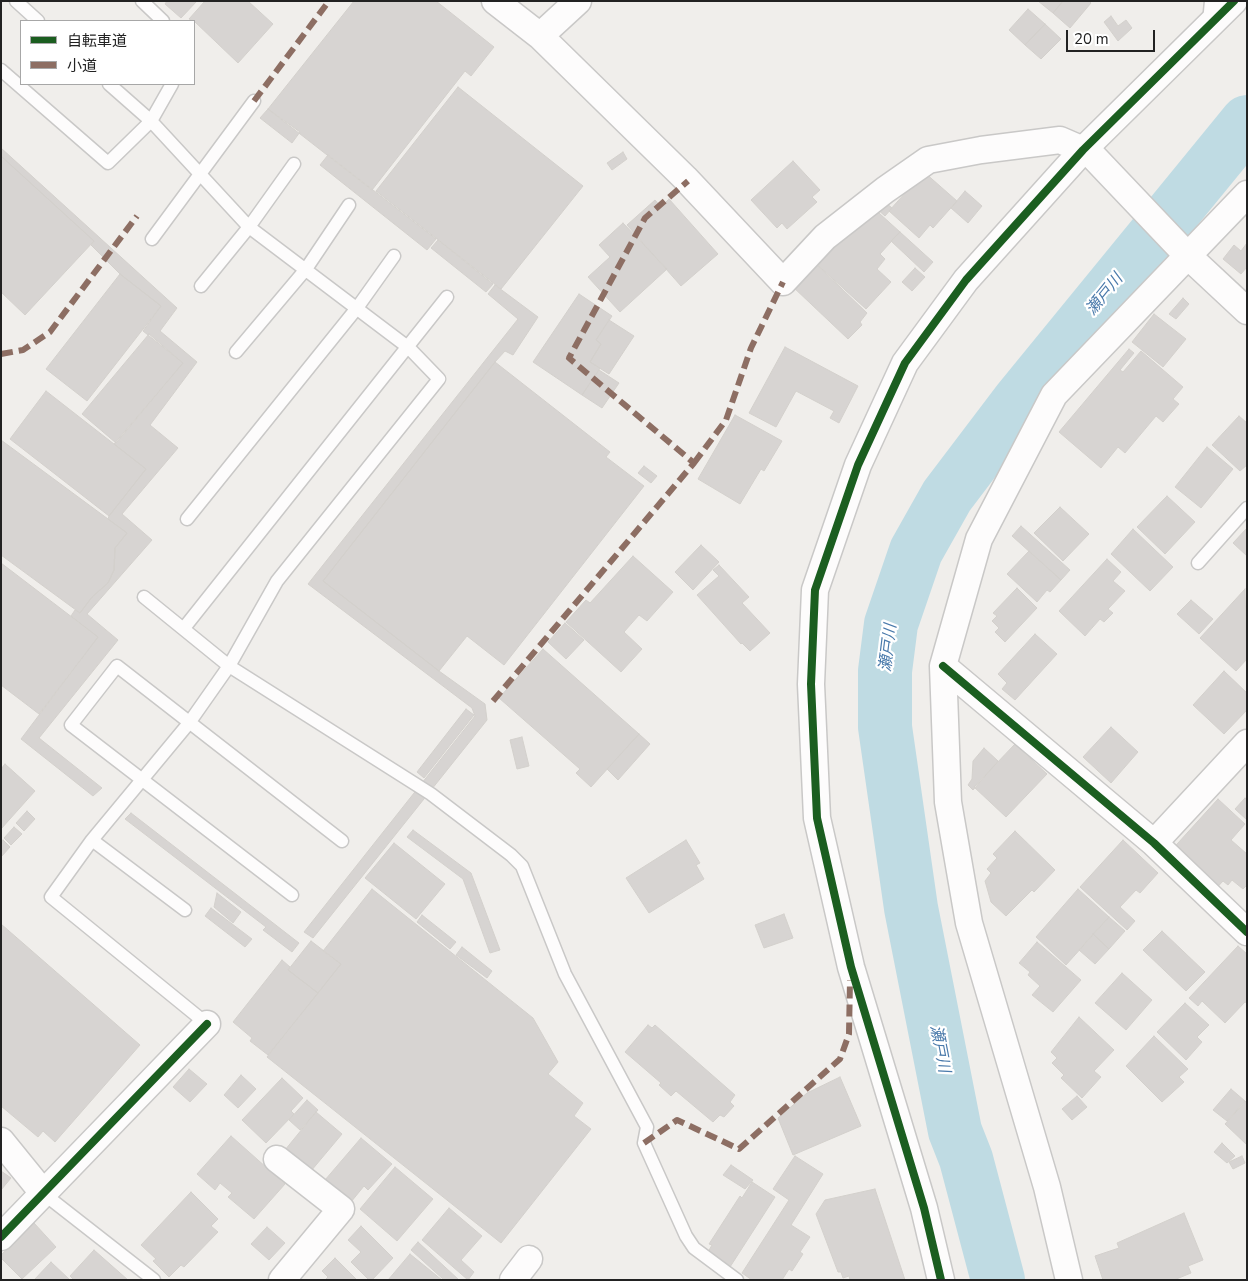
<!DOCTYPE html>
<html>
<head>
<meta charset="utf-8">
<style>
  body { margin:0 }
  #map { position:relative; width:1248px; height:1281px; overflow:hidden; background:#f0eeeb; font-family:"Nunito Sans","Noto Sans JP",sans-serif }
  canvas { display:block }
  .frame { position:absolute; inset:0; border:2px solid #222; pointer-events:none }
  .legend { position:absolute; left:20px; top:20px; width:175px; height:65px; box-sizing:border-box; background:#fff; border:1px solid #a7a7a7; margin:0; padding:6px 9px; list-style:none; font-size:15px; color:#222 }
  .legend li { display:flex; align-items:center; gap:10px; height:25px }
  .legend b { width:25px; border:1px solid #a7a7a7 }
  .scale { position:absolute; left:1066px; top:30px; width:89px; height:22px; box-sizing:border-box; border:2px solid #222; border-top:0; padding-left:6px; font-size:15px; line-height:18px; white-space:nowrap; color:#222; -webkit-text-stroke:4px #fff; paint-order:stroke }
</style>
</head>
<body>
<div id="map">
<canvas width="1248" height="1281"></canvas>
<div class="frame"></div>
<ul class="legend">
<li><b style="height:6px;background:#1b5e20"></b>自転車道</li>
<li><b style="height:6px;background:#8d6e63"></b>小道</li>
</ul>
<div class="scale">20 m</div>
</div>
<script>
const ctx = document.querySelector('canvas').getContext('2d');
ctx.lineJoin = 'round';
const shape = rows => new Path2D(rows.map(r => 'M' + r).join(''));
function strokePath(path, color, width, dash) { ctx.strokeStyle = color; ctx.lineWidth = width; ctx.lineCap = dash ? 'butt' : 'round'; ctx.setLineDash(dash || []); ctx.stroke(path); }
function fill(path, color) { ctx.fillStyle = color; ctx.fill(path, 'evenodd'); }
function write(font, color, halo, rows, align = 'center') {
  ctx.font = font + ' "Nunito Sans","Noto Sans JP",sans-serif'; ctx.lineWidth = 4.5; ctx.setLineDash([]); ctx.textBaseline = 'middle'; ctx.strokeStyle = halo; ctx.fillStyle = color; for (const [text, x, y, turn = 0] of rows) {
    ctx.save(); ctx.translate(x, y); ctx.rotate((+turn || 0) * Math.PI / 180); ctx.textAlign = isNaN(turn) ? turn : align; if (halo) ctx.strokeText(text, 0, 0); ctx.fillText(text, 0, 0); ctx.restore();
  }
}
strokePath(shape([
  [998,1280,966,1159,955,1131,911,908,885,727,885,671,891,624,916,551,947,496,1019,401,1247,122]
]), '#bfdbe3', 54);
const building = shape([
  [167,1,197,1,181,18,165,4,167,1],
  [205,1,248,1,273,24,238,63,194,21,189,19,205,1],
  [354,1,436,1,494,47,471,76,465,71,372,190,268,109,354,1],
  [1038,1,1063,1,1053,13,1038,1],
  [1063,1,1089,1,1091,3,1070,28,1053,13,1063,1],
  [1028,9,1045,24,1025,45,1009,30,1028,9],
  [1111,16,1118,26,1126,20,1132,28,1118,41,1104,22,1111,16],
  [1045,24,1061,39,1041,59,1025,45,1045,24],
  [458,87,583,186,501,289,376,191,458,87],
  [268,109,300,132,292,143,260,118,268,109],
  [1,148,177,308,160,331,197,362,150,425,178,448,122,514,152,540,87,614,118,640,39,738,102,788,93,796,21,739,98,637,71,616,75,610,80,613,92,597,108,583,114,570,115,548,127,533,108,519,109,516,146,469,114,444,183,363,143,331,161,306,120,274,91,245,94,241,1,156,1,148],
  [623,152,627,159,612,170,607,163,623,152],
  [328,155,436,239,427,250,320,165,328,155],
  [1,156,94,241,25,315,1,292,1,156],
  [793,161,820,190,812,197,817,202,787,229,782,223,777,228,751,200,793,161],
  [924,172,957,201,933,228,930,225,919,238,889,211,924,172],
  [965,191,982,206,968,223,951,208,965,191],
  [878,196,892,208,885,216,867,200,878,196],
  [669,199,718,254,681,286,627,225,655,200,661,207,669,199],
  [869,204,900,232,880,254,885,259,877,269,891,282,866,309,801,250,869,204],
  [623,223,667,269,620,312,588,277,610,257,599,245,623,223],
  [900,232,933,262,924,272,891,241,900,232],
  [438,240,493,284,486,292,431,248,438,240],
  [1247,243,1247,267,1241,274,1223,259,1234,245,1241,251,1247,243],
  [814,262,867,313,860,322,862,325,848,339,792,286,814,262],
  [915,268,925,277,912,291,902,282,915,268],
  [120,274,161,306,87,401,46,369,120,274],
  [495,285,538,317,513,355,505,351,495,362,323,581,439,671,485,704,487,720,313,938,304,932,475,716,472,708,308,584,518,319,488,294,495,285],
  [579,294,612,316,596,340,601,344,590,362,600,368,582,395,533,362,579,294],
  [1183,298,1189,304,1176,319,1169,314,1183,298],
  [1154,314,1186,339,1163,367,1132,342,1154,314],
  [609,320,634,336,609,374,590,362,601,344,596,340,609,320],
  [149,334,183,363,116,443,82,414,149,334],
  [785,347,858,386,839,423,830,418,834,411,796,391,776,427,749,413,785,347],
  [1129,349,1134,353,1120,370,1123,372,1141,351,1183,387,1173,399,1179,404,1163,422,1156,416,1125,453,1118,447,1101,468,1059,432,1129,349],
  [495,362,610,452,606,457,644,486,504,665,467,636,439,671,323,581,495,362],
  [599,370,619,383,602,408,582,395,599,370],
  [46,391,146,469,109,516,10,439,46,391],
  [735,415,782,441,764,471,761,469,740,504,698,479,735,415],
  [1239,416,1247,423,1247,465,1240,471,1212,445,1239,416],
  [1,440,127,533,115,548,114,570,108,583,92,597,80,613,1,555,1,440],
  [1207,447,1233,469,1201,508,1175,487,1207,447],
  [644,466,657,476,651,483,638,473,644,466],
  [1167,496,1195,522,1165,554,1137,527,1167,496],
  [1060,507,1089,534,1063,561,1034,533,1060,507],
  [1021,526,1070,570,1061,580,1012,536,1021,526],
  [1247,528,1247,556,1233,543,1247,528],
  [1133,529,1173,567,1150,591,1111,554,1133,529],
  [701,545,719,562,693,590,675,572,701,545],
  [1029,551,1061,580,1050,592,1047,590,1037,602,1007,574,1029,551],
  [633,556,673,592,647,621,639,615,624,632,642,649,621,672,566,622,586,600,590,603,633,556],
  [1107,559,1121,572,1113,581,1125,591,1108,609,1113,613,1104,622,1100,619,1085,636,1059,611,1107,559],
  [1,563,98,637,39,714,1,685,1,563],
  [719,565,749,597,742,603,770,633,750,651,742,643,741,644,697,595,719,576,713,570,719,565],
  [1017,588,1037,608,1005,642,995,632,999,628,992,621,997,616,993,613,1017,588],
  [1245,589,1247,659,1236,671,1200,638,1245,589],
  [1191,600,1213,619,1199,634,1177,614,1191,600],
  [565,623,584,640,566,659,548,642,565,623],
  [1035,634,1057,654,1015,700,1002,689,1007,683,998,674,1035,634],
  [543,649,639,734,591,787,576,773,580,769,499,698,543,649],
  [1224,671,1247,693,1247,710,1224,734,1193,705,1224,671],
  [466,709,474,715,424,778,417,772,466,709],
  [1111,727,1138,752,1111,783,1083,757,1111,727],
  [639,734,650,744,618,780,607,769,639,734],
  [522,737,529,766,517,769,510,740,522,737],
  [1015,744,1047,774,1006,817,974,787,1015,744],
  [984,748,998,761,973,790,968,785,972,779,973,761,984,748],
  [5,764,35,791,1,829,1,769,5,764],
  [1245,798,1247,800,1247,820,1235,809,1245,798],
  [1218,799,1245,824,1231,840,1247,854,1247,885,1243,889,1232,880,1228,885,1223,881,1211,894,1168,854,1218,799],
  [27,811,35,819,24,831,16,823,27,811],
  [131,813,299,943,292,952,263,930,266,927,125,819,131,813],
  [14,827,22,834,11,845,4,838,14,827],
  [413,830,471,873,500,950,490,953,463,879,407,837,413,830],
  [1015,831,1055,870,1034,892,1032,890,1006,916,991,902,985,881,991,873,987,869,997,858,993,854,1015,831],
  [3,840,10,847,1,857,1,843,3,840],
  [686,840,700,863,696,865,704,879,649,913,626,878,686,840],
  [1123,840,1158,873,1140,893,1136,890,1120,907,1135,921,1127,930,1080,887,1123,840],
  [394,843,445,884,416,919,365,878,394,843],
  [372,889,533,1018,558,1062,548,1074,583,1103,574,1116,591,1129,501,1243,267,1057,341,964,323,951,372,889],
  [1078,889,1109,917,1066,965,1036,937,1078,889],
  [217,893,241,912,233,923,214,907,217,893],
  [211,908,252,939,245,947,205,916,211,908],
  [784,914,793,938,764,948,755,925,784,914],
  [422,915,456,942,450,949,417,922,422,915],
  [1109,917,1125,931,1109,949,1093,934,1109,917],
  [1,924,140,1045,55,1142,43,1131,38,1137,1,1106,1,924],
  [1162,931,1205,972,1186,991,1143,950,1162,931],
  [1093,934,1109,949,1095,964,1079,950,1093,934],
  [311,941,341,964,318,993,288,970,311,941],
  [1037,942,1081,980,1053,1012,1032,995,1040,986,1028,975,1030,972,1019,963,1037,942],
  [1238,946,1247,954,1247,1003,1245,1002,1225,1023,1202,1001,1198,1006,1189,998,1238,946],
  [462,947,492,971,487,978,456,955,462,947],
  [282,960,290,967,288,970,318,993,268,1055,250,1041,252,1038,233,1022,282,960],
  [1122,973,1152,1000,1126,1030,1095,1003,1122,973],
  [1185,1003,1209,1025,1197,1037,1202,1042,1186,1060,1157,1032,1185,1003],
  [1079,1017,1114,1050,1094,1071,1101,1077,1082,1098,1061,1078,1064,1075,1052,1063,1057,1058,1051,1052,1079,1017],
  [648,1025,652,1028,655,1025,735,1095,730,1102,734,1106,724,1117,720,1115,713,1122,676,1091,671,1096,659,1085,661,1083,625,1052,648,1025],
  [1154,1036,1188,1069,1179,1077,1184,1082,1162,1102,1126,1066,1154,1036],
  [189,1069,207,1084,190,1102,173,1087,189,1069],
  [241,1075,256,1089,238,1108,224,1095,241,1075],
  [840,1077,861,1126,793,1155,778,1118,807,1093,840,1077],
  [282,1078,303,1098,291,1111,294,1114,266,1143,242,1120,282,1078],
  [1231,1089,1245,1101,1227,1121,1213,1110,1231,1089],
  [1077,1096,1087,1107,1072,1120,1062,1109,1077,1096],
  [307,1100,318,1110,300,1130,289,1120,307,1100],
  [1247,1100,1247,1145,1225,1124,1247,1100],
  [316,1112,342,1134,311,1171,285,1150,316,1112],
  [231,1136,285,1184,254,1219,228,1197,232,1193,220,1183,215,1190,197,1174,231,1136],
  [361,1138,392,1164,368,1190,364,1186,351,1202,325,1180,361,1138],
  [1222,1143,1235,1156,1227,1163,1214,1152,1222,1143],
  [795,1156,823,1174,791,1225,810,1237,800,1252,803,1254,792,1271,789,1269,782,1280,752,1280,742,1273,789,1200,773,1189,795,1156],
  [1242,1156,1245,1163,1233,1169,1229,1162,1242,1156],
  [731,1165,753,1180,745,1189,723,1175,731,1165],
  [395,1167,433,1199,397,1241,360,1209,395,1167],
  [1,1171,11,1178,1,1190,1,1171],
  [752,1182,775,1197,730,1267,708,1252,712,1245,709,1244,740,1196,742,1198,752,1182],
  [875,1189,905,1280,850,1280,849,1276,843,1278,841,1272,838,1272,816,1214,825,1200,875,1189],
  [191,1192,218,1219,211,1226,218,1232,184,1267,181,1265,169,1277,153,1261,156,1259,141,1245,191,1192],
  [449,1208,482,1236,461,1260,474,1272,468,1280,422,1240,449,1208],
  [1184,1213,1203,1260,1188,1266,1191,1273,1174,1280,1103,1280,1095,1256,1119,1248,1117,1243,1184,1213],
  [34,1223,56,1247,22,1279,1,1258,1,1255,34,1223],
  [361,1226,393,1258,372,1280,369,1280,351,1262,361,1252,348,1240,361,1226],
  [267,1227,285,1243,269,1260,251,1244,267,1227],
  [418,1242,459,1280,444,1280,411,1250,418,1242],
  [94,1250,128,1280,74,1280,70,1276,94,1250],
  [410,1254,442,1280,388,1280,410,1254],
  [335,1258,357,1280,325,1280,328,1277,322,1271,335,1258],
  [51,1262,70,1280,34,1280,51,1262]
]);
fill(building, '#d7d4d2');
strokePath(building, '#d3d0cc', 1);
const lane = shape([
  [16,1,38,21],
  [142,1,163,21],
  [1209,22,1211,1],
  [1,70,108,163,151,121,172,84],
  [109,84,151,121,249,227,409,348,439,379,277,581,229,666,431,794,511,855,522,866,565,974,647,1127,644,1143,686,1236,694,1248,737,1280],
  [152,239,254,101],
  [201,286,249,227,294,164],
  [236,352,306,269,349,205],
  [187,519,357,308,394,256],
  [1198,563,1247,508],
  [144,597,229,666,189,723,92,840,51,897,207,1024],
  [184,628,447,297],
  [92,840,185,910],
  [292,895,71,725,117,666,342,841],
  [44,1194,154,1280]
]);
const street = shape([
  [495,1,540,36],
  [578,1,540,36,685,178,783,282,825,237,885,190,928,160,981,150,1060,140,1090,153,1187,255,1247,311],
  [943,666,1154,843,1247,932],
  [1154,843,1247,743],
  [1,1141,44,1194],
  [277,1159,341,1209,282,1280],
  [1,1237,207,1024],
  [513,1280,529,1259],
  [941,1280,924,1208,851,967,817,818,811,684,815,590,858,465,905,363,966,280,1083,150,1234,1],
  [1069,1280,1047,1187,969,923,948,802,943,666,979,539,1054,395,1247,194]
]);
strokePath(lane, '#c9c8c7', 15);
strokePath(street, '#c9c8c7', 29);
strokePath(lane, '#fdfcfc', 12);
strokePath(street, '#fdfcfc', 26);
strokePath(shape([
  [254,101,329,1],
  [1,354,23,350,50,332,137,216],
  [694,463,726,420,751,348,783,282],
  [493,701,694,463,569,358,645,218,688,181],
  [644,1143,677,1120,739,1149,840,1059,849,1034,850,980]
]), '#8d6e63', 6, [12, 6]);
strokePath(shape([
  [943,666,1154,843,1247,932],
  [1,1237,207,1024],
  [941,1280,924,1208,851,967,817,818,811,684,815,590,858,465,905,363,966,280,1083,150,1234,1]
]), '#1b5e20', 8);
write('italic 16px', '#4a7aab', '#fff', [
  ["瀬戸川",1105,295,-51],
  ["瀬戸川",889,648,-83],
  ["瀬戸川",939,1049,79]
]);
</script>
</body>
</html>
